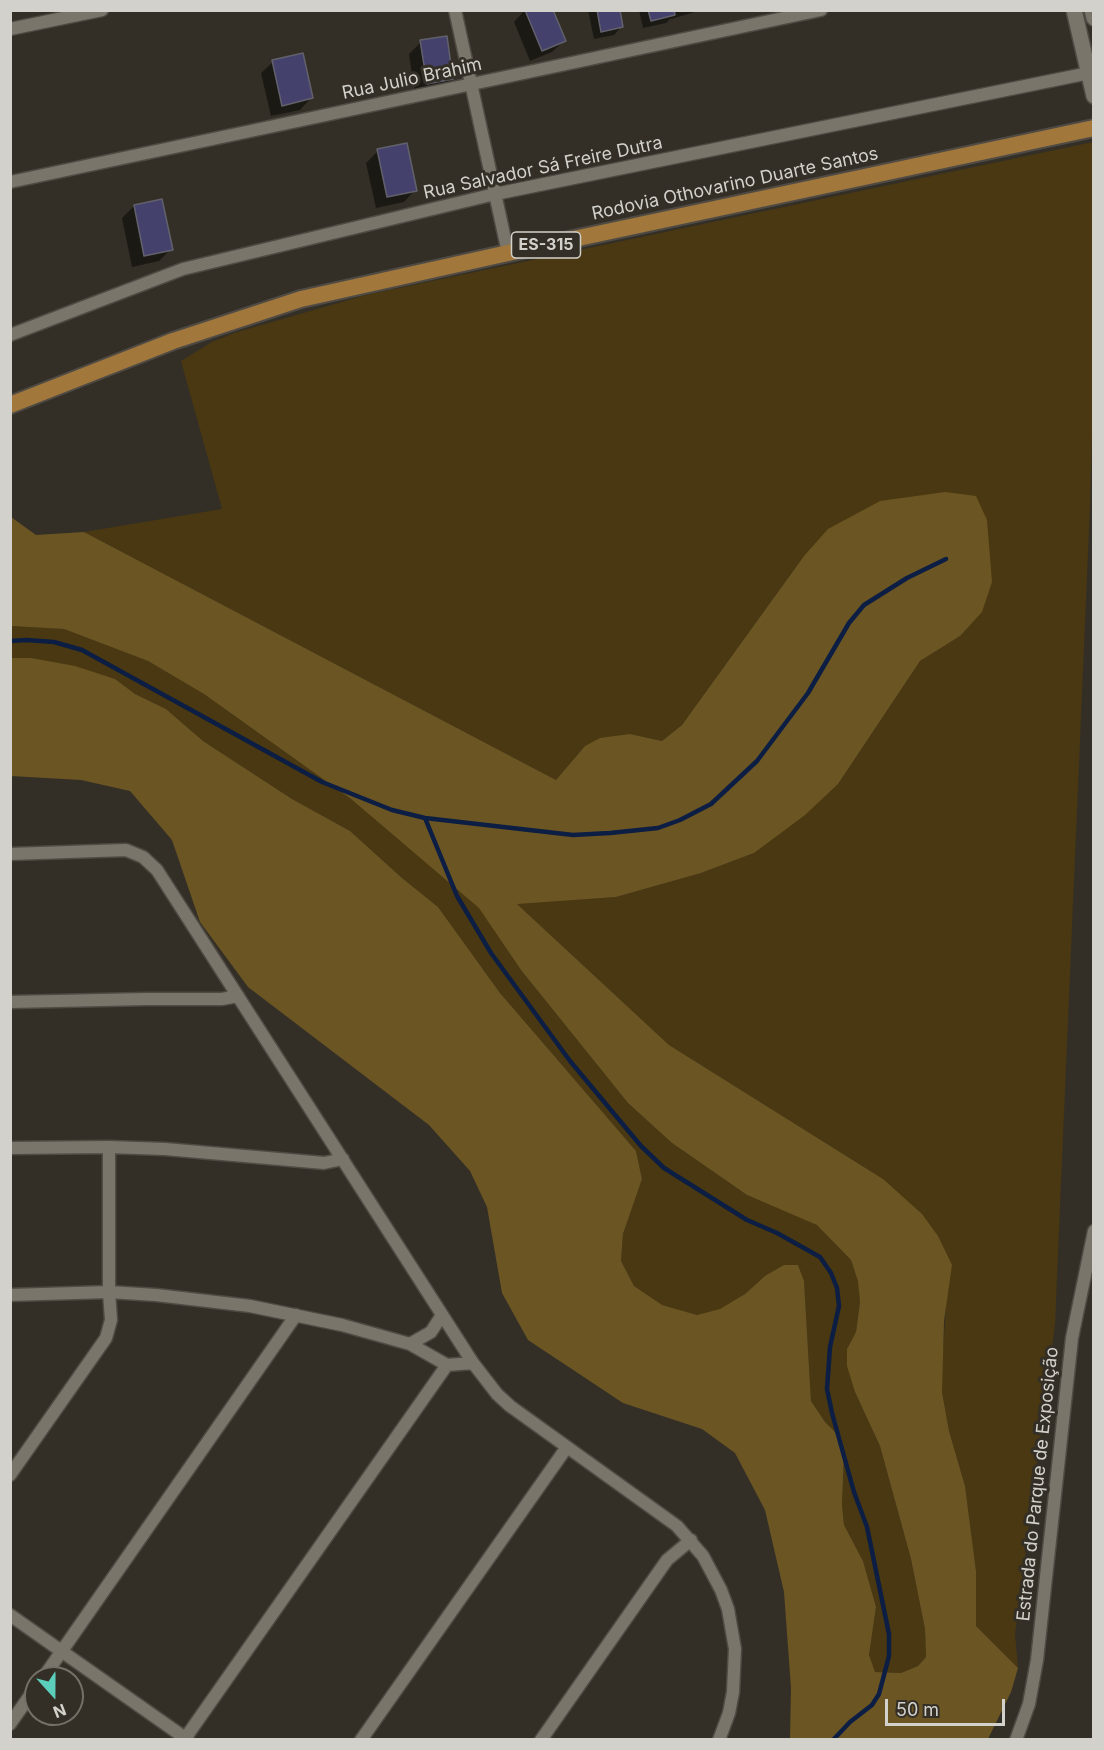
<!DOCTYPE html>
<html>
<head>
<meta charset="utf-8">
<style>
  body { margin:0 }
  #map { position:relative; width:1104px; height:1750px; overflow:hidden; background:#342f26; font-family:Inter,sans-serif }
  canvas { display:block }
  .frame { position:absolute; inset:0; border:12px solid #d3d1cb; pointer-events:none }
  .north { position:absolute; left:24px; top:1666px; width:60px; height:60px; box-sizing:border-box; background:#342f26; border:2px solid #747068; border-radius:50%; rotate:159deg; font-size:16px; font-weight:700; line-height:24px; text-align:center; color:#d3d1cb }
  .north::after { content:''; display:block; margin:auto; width:21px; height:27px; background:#5bcebc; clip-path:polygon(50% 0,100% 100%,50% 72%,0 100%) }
  .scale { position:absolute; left:885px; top:1699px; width:120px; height:27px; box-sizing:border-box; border:3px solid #d3d1cb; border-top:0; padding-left:8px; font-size:18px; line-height:21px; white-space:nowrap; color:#d3d1cb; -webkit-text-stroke:4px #342f26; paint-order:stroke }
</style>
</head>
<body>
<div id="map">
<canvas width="1104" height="1750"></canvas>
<div class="frame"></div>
<div class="north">N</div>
<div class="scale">50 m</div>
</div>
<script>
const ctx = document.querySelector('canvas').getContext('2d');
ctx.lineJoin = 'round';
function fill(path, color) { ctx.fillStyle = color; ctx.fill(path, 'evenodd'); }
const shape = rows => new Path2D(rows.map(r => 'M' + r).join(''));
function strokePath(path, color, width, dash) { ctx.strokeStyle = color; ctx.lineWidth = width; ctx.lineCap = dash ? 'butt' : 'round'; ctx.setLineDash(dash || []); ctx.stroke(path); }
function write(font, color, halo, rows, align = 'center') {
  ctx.font = font + ' Inter,sans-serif'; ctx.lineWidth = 6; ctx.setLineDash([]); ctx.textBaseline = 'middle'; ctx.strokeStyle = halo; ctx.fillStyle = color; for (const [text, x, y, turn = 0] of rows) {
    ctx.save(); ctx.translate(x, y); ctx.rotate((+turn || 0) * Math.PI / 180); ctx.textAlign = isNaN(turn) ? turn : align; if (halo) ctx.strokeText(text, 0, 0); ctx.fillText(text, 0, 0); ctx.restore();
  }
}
fill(shape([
  [1093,142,1094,361,1090,506,1055,1324,1015,1634,1018,1668,976,1626,976,1571,965,1486,949,1431,942,1392,942,1363,947,1293,883,1179,669,1045,516,903,616,897,701,873,754,853,838,784,920,661,960,636,804,556,682,725,662,741,630,734,585,746,556,780,84,532,222,509,181,361,212,342,234,333,366,295],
  [10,626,64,629,148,661,204,694,351,799,480,908,521,970,628,1103,672,1143,747,1195,817,1224,851,1260,859,1281,860,1302,856,1332,847,1349,855,1392,880,1446,911,1559,925,1629,926,1657,918,1666,901,1673,875,1672,869,1655,876,1607,863,1561,844,1525,842,1505,844,1454,838,1436,825,1422,811,1401,804,1282,798,1265,765,1276,745,1294,720,1310,697,1315,661,1305,634,1286,621,1261,623,1234,642,1179,636,1151,500,993,438,907,402,878,350,831,292,799,203,741,166,709,135,694,115,679,31,658,11,658]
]), '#493811');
fill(shape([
  [945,492,976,496,987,520,992,582,982,612,960,636,920,661,838,784,805,815,754,853,701,873,616,897,517,904,669,1045,883,1179,922,1214,938,1236,952,1265,944,1321,942,1392,949,1431,965,1486,976,1571,976,1626,1018,1668,1011,1692,988,1739,790,1739,791,1688,784,1592,765,1510,735,1453,702,1429,623,1403,528,1340,502,1293,487,1207,470,1171,429,1125,248,987,200,922,172,840,130,791,81,780,11,776,11,658,31,658,75,666,115,679,135,694,166,709,203,741,292,799,350,831,402,878,438,907,500,993,636,1151,642,1179,623,1234,621,1261,634,1286,662,1305,697,1315,720,1309,745,1294,765,1276,784,1265,798,1265,804,1281,811,1401,825,1422,838,1435,844,1454,842,1505,844,1525,863,1561,876,1607,869,1655,875,1672,901,1673,918,1666,926,1657,925,1629,911,1559,880,1446,855,1392,847,1366,847,1349,856,1332,860,1302,858,1281,851,1260,817,1225,747,1195,672,1143,628,1103,521,970,479,908,351,799,204,694,148,661,64,629,11,626,11,517,36,535,84,532,556,780,585,746,600,738,630,734,662,741,682,725,804,556,828,529,880,501]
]), '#6b5523');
fill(shape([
  [525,10,564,41,552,52,530,61,514,22],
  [588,10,618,10,621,27,614,35,594,39],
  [639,10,702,10,671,19,671,18,666,23,643,28],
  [421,42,452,79,440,91,415,95,409,54],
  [273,62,311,98,300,110,271,116,261,73],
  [378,151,415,190,404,202,376,208,366,163],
  [134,206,171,249,159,261,132,267,122,218]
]), '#0007');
strokePath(shape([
  [10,641,27,640,54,642,82,650,322,782,392,810,425,818,573,835,610,833,658,828,680,820,711,804,757,761,808,693,849,623,864,605,907,578,946,559],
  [425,818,457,896,491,953,570,1061,641,1146,664,1168,747,1220,777,1233,820,1257,831,1273,837,1288,839,1306,830,1347,827,1389,832,1413,854,1492,867,1527,889,1634,889,1656,879,1694,872,1705,850,1722,833,1740]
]), '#0c1e43', 4.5);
const building = shape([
  [525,10,553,10,566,41,542,51,525,10],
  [597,10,620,10,623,27,601,32,597,10],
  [648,10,674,10,675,15,651,21,648,10],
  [447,36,453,79,427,84,420,40,447,36],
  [303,53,313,98,282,106,272,60,303,53],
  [407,143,417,191,387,197,377,149,407,143],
  [162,199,173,250,144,256,134,205,162,199]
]);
fill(building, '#45416d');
strokePath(building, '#61616c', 1.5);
const minor = shape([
  [455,10,508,253],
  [10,29,102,10],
  [10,182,821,10],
  [10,335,183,269,495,194,1094,72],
  [10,854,126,850,143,857,157,870,473,1363,497,1394,510,1406,677,1526,703,1556,721,1590,728,1609,735,1649,733,1692,729,1713,719,1740],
  [10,1002,147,999,222,999,238,996],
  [10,1148,109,1147,165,1149,324,1163,343,1159],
  [10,1295,109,1292,156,1295,250,1306,342,1325,410,1344,447,1365,473,1363],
  [410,1344,431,1332,442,1315],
  [10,1475,106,1338,111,1320,109,1292,109,1147],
  [10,1615,188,1740],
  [43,1678,296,1315],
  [10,1724,36,1687],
  [184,1740,447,1365],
  [361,1740,567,1447],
  [541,1740,667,1560,691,1540],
  [1016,1740,1029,1704,1037,1660,1072,1338,1094,1231]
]);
const tertiary = shape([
  [1074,10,1094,96],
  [1092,10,1094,18]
]);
const primary = shape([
  [10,405,173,341,301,299,508,253,1094,128]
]);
strokePath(minor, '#4f4b44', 15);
strokePath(tertiary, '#4f4b44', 18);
strokePath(primary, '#4f4b44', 20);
strokePath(minor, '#7a756a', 12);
strokePath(tertiary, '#7a756a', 15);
strokePath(primary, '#a1773b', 16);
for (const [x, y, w] of [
  [546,245,69]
]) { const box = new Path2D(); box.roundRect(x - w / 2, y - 13, w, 26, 4.5); ctx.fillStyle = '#342f26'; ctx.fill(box); strokePath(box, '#d3d1cb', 1.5); }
write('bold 16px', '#d3d1cb', null, [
  ["ES-315",546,245]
]);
write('18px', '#d3d1cb', '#342f26', [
  ["Rua Julio Brahim",412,79,-12],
  ["Rua Salvador Sá Freire Dutra",543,168,-12],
  ["Rodovia Othovarino Duarte Santos",735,184,-12],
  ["Estrada do Parque de Exposição",1038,1484,-84]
]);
</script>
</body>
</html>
